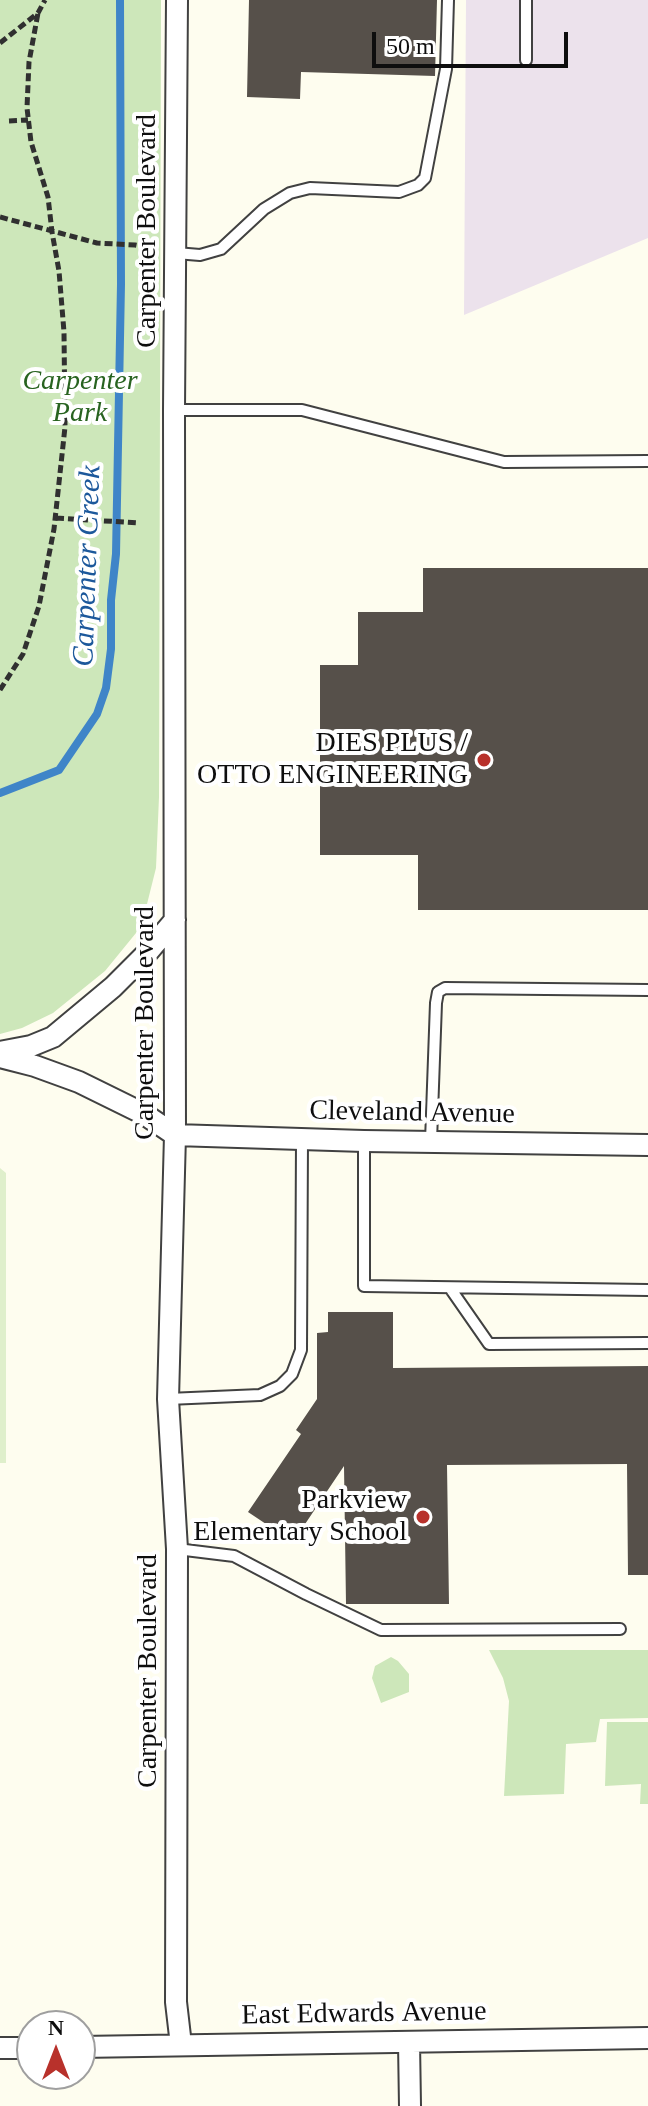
<!DOCTYPE html>
<html>
<head>
<meta charset="utf-8">
<style>
  body { margin:0 }
  #map { position:relative; width:648px; height:2106px; overflow:hidden; background:#fefdef; font-family:Georgia,serif }
  canvas { display:block }
  .north { position:absolute; left:16px; top:2010px; width:80px; height:80px; box-sizing:border-box; background:#fff; border:2px solid #9f9f9f; border-radius:50%; rotate:0deg; font-size:22px; font-weight:700; line-height:32px; text-align:center; color:#0e0e0e }
  .north::after { content:''; display:block; margin:auto; width:28px; height:36px; background:#b8312b; clip-path:polygon(50% 0,100% 100%,50% 72%,0 100%) }
  .scale { position:absolute; left:372px; top:32px; width:196px; height:36px; box-sizing:border-box; border:4px solid #0e0e0e; border-top:0; padding-left:10px; font-size:24px; line-height:28px; white-space:nowrap; color:#0e0e0e; -webkit-text-stroke:6px #fff; paint-order:stroke }
</style>
</head>
<body>
<div id="map">
<canvas width="648" height="2106"></canvas>
<div class="north">N</div>
<div class="scale">50 m</div>
</div>
<script>
const ctx = document.querySelector('canvas').getContext('2d');
ctx.lineJoin = 'round';
function fill(path, color) { ctx.fillStyle = color; ctx.fill(path, 'evenodd'); }
const shape = rows => new Path2D(rows.map(r => 'M' + r).join(''));
function strokePath(path, color, width, dash) { ctx.strokeStyle = color; ctx.lineWidth = width; ctx.lineCap = dash ? 'butt' : 'round'; ctx.setLineDash(dash || []); ctx.stroke(path); }
function write(font, color, halo, rows, align = 'center') {
  ctx.font = font + ' Georgia,serif'; ctx.lineWidth = 8; ctx.setLineDash([]); ctx.textBaseline = 'middle'; ctx.strokeStyle = halo; ctx.fillStyle = color; for (const [text, x, y, turn = 0] of rows) {
    ctx.save(); ctx.translate(x, y); ctx.rotate((+turn || 0) * Math.PI / 180); ctx.textAlign = isNaN(turn) ? turn : align; if (halo) ctx.strokeText(text, 0, 0); ctx.fillText(text, 0, 0); ctx.restore();
  }
}
fill(shape([
  [466,0,648,0,648,238,464,315]
]), '#ece2ec');
fill(shape([
  [0,0,161,0,159,797,156,868,144,916,136,933,105,971,53,1013,22,1028,0,1034],
  [489,1650,648,1650,648,1718,600,1719,596,1742,566,1744,564,1794,504,1796,509,1701,503,1678],
  [391,1657,398,1661,409,1674,409,1692,381,1703,372,1678,375,1666],
  [607,1722,648,1722,648,1804,640,1804,641,1784,605,1786]
]), '#cde7ba');
fill(shape([
  [0,1168,6,1173,6,1463,0,1463]
]), '#dfefcb');
strokePath(shape([
  [0,793,59,770,97,714,106,688,111,649,111,600,116,554,121,284,120,0]
]), '#3f85c8', 8);
fill(shape([
  [249,0,437,0,435,76,301,72,300,99,247,97],
  [423,568,648,568,648,910,418,910,418,855,320,855,320,665,358,665,358,612,423,612],
  [328,1312,393,1312,393,1368,648,1366,648,1575,628,1575,627,1464,447,1465,449,1604,346,1604,344,1466,293,1542,248,1512,301,1434,296,1430,317,1399,317,1333,328,1332]
]), '#56504a');
const service = shape([
  [526,0,526,60],
  [176,253,200,255,221,249,264,209,290,193,310,188,399,192,418,185,425,178,446,69,448,0],
  [174,410,302,410,504,462,648,461],
  [364,1141,364,1286,648,1290],
  [431,1141,436,1003,438,992,445,988,648,990],
  [450,1288,489,1344,648,1343],
  [168,1399,260,1395,280,1386,292,1374,301,1350,302,1140],
  [177,1549,234,1556,306,1594,381,1630,620,1629]
]);
const minor = shape([
  [177,0,174,410,175,1135,168,1399,177,1549,176,2002,181,2045],
  [0,1052,31,1046,53,1037,113,987,147,953,175,920],
  [0,1057,35,1066,79,1082,144,1114,175,1135,364,1141,648,1145],
  [409,2042,410,2106],
  [80,2047,648,2038],
  [0,2048,32,2048]
]);
strokePath(service, '#414141', 14);
strokePath(minor, '#414141', 24);
strokePath(shape([
  [0,43,38,13,45,0],
  [9,121,28,120],
  [0,217,97,243,135,245,155,249],
  [56,518,139,523],
  [0,690,23,654,39,606,54,529,65,427,64,332,59,271,52,232,48,197,31,142,27,108,29,62,38,13]
]), '#303030', 5, [8, 4]);
strokePath(service, '#fff', 10);
strokePath(minor, '#fff', 20);
for (const [x, y, r, color] of [
  [484,760,8,"#b8312b"],
  [423,1517,8,"#b8312b"]
]) { const dot = new Path2D(); dot.arc(x, y, r, 0, 2 * Math.PI); ctx.fillStyle = color; ctx.fill(dot); strokePath(dot, '#fff', 3); }
write('28px', '#0e0e0e', '#fff', [
  ["Carpenter Boulevard",148,231,-90],
  ["Carpenter Boulevard",146,1023,-90],
  ["Cleveland Avenue",412,1113,1],
  ["Carpenter Boulevard",149,1671,-90],
  ["East Edwards Avenue",364,2014,-1]
]);
write('italic 28px', '#286320', '#fff', [
  ["Carpenter",80,382],
  ["Park",80,414]
]);
write('28px', '#0e0e0e', '#fff', [
  ["DIES PLUS /",468,744],
  ["OTTO ENGINEERING",468,776],
  ["Parkview",407,1501],
  ["Elementary School",407,1533]
], 'right');
write('italic 30px', '#1c589b', '#fff', [
  ["Carpenter Creek",88,566,-88]
]);
</script>
</body>
</html>
